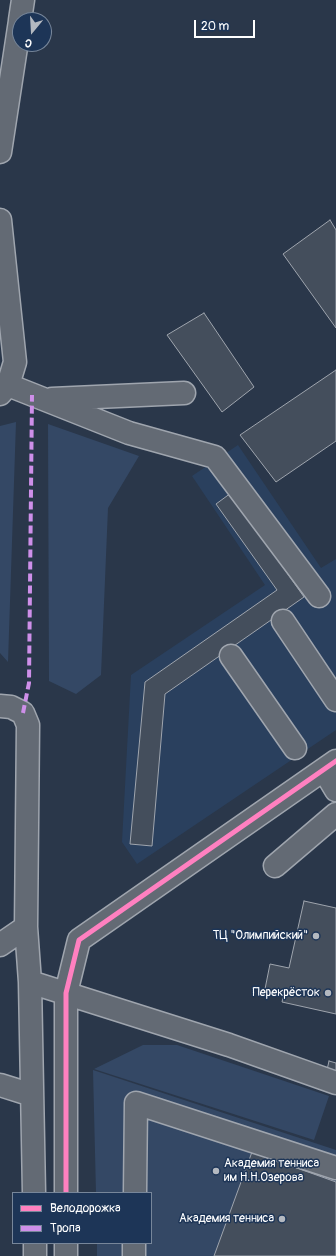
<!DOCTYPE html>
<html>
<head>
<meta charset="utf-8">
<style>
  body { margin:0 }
  #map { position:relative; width:336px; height:1256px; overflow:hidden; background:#2a374a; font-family:Pangolin,sans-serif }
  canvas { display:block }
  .legend { position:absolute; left:12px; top:1192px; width:140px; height:52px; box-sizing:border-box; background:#1d3557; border:1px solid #77869a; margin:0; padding:5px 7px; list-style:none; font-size:12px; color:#fff }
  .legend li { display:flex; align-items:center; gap:8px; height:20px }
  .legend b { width:20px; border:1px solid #77869a }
  .north { position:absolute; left:12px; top:12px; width:40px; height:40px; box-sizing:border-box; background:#1d3557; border:1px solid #77869a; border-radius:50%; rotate:198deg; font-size:11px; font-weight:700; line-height:16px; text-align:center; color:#fff }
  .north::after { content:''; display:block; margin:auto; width:14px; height:18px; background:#b4b9c0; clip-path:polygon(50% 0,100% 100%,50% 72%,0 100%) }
  .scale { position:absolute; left:194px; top:20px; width:61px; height:18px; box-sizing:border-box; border:2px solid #fff; border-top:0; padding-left:5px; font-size:12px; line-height:14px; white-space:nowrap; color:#fff; -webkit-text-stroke:3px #1d3557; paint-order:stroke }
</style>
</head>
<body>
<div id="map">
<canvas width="336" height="1256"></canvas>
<ul class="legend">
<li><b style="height:5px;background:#ff80c0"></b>Велодорожка</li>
<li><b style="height:5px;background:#ce8fe9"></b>Тропа</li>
</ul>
<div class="north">С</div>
<div class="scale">20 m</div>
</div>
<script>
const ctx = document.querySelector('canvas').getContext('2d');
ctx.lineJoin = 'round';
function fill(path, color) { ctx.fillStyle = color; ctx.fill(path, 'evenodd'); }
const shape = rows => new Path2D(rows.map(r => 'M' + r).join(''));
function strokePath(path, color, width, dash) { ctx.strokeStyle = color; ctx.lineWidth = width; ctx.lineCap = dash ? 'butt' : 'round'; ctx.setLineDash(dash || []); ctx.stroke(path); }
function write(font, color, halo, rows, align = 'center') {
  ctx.font = font + ' Pangolin,sans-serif'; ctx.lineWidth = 3; ctx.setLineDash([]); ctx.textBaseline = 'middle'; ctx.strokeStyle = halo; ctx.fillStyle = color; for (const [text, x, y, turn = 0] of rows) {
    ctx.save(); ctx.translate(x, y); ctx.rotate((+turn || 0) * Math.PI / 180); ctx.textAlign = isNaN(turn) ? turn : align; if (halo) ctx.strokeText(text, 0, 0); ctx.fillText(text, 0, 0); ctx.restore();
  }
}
fill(shape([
  [238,445,321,568,336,559,336,730,137,864,122,842,131,675,265,585,192,476]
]), '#2a405e');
fill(shape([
  [16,422,8,662,0,653,0,426],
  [48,424,139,456,108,508,101,675,76,694,49,681],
  [143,1045,177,1045,329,1096,314,1140,94,1069],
  [93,1070,336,1150,336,1256,97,1256,97,1243,151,1243,151,1193,96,1193]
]), '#344865');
const building = shape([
  [330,220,336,230,336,328,283,254,330,220],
  [204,313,254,387,222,412,167,335,204,313],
  [336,370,336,441,276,482,240,435,336,370],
  [231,493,304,597,165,694,152,846,130,844,145,682,277,590,216,504,231,493],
  [304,901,336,908,336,1014,282,1002,284,993,265,989,270,964,289,968,304,901],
  [329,1061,336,1063,336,1072,327,1070,329,1061],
  [252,1152,336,1182,336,1256,214,1256,252,1152]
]);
fill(building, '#444e5c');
strokePath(building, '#9fa5ae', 1);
const minor = shape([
  [20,20,23,0],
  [0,152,20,21],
  [0,220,15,362,8,385,0,394],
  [8,385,129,433,215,457,319,596],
  [52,399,184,393],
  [283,621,336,700],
  [231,656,295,748],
  [0,706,11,707,23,713,28,725,26,927,0,945],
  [324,770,336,790],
  [275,866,336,814],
  [26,927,30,982,34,1193],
  [30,982,229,1045,336,1083],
  [0,1085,32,1095],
  [66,1193,66,993,79,940,336,761],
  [135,1193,136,1103,336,1168],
  [35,1243,35,1256],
  [66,1243,66,1256],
  [134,1256,134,1243]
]);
strokePath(minor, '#9fa5ae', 25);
strokePath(minor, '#636a74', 22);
strokePath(shape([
  [23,713,29,683,32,395]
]), '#ce8fe9', 4, [8, 4]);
strokePath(shape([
  [66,1193,66,993,79,940,336,761]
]), '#ff80c0', 5);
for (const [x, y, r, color] of [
  [316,936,4,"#b4b9c0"],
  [328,993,4,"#b4b9c0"],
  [216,1171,4,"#b4b9c0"],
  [282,1219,4,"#b4b9c0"]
]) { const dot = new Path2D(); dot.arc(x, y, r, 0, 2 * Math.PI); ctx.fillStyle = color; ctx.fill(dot); strokePath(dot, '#1d3557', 1.5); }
write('12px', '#fff', '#1d3557', [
  ["ТЦ \"Олимпийский\"",308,936],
  ["Перекрёсток",320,993],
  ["Академия тенниса",224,1164,"left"],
  ["им Н.Н.Озерова",224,1178,"left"],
  ["Академия тенниса",274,1219]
], 'right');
</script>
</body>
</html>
